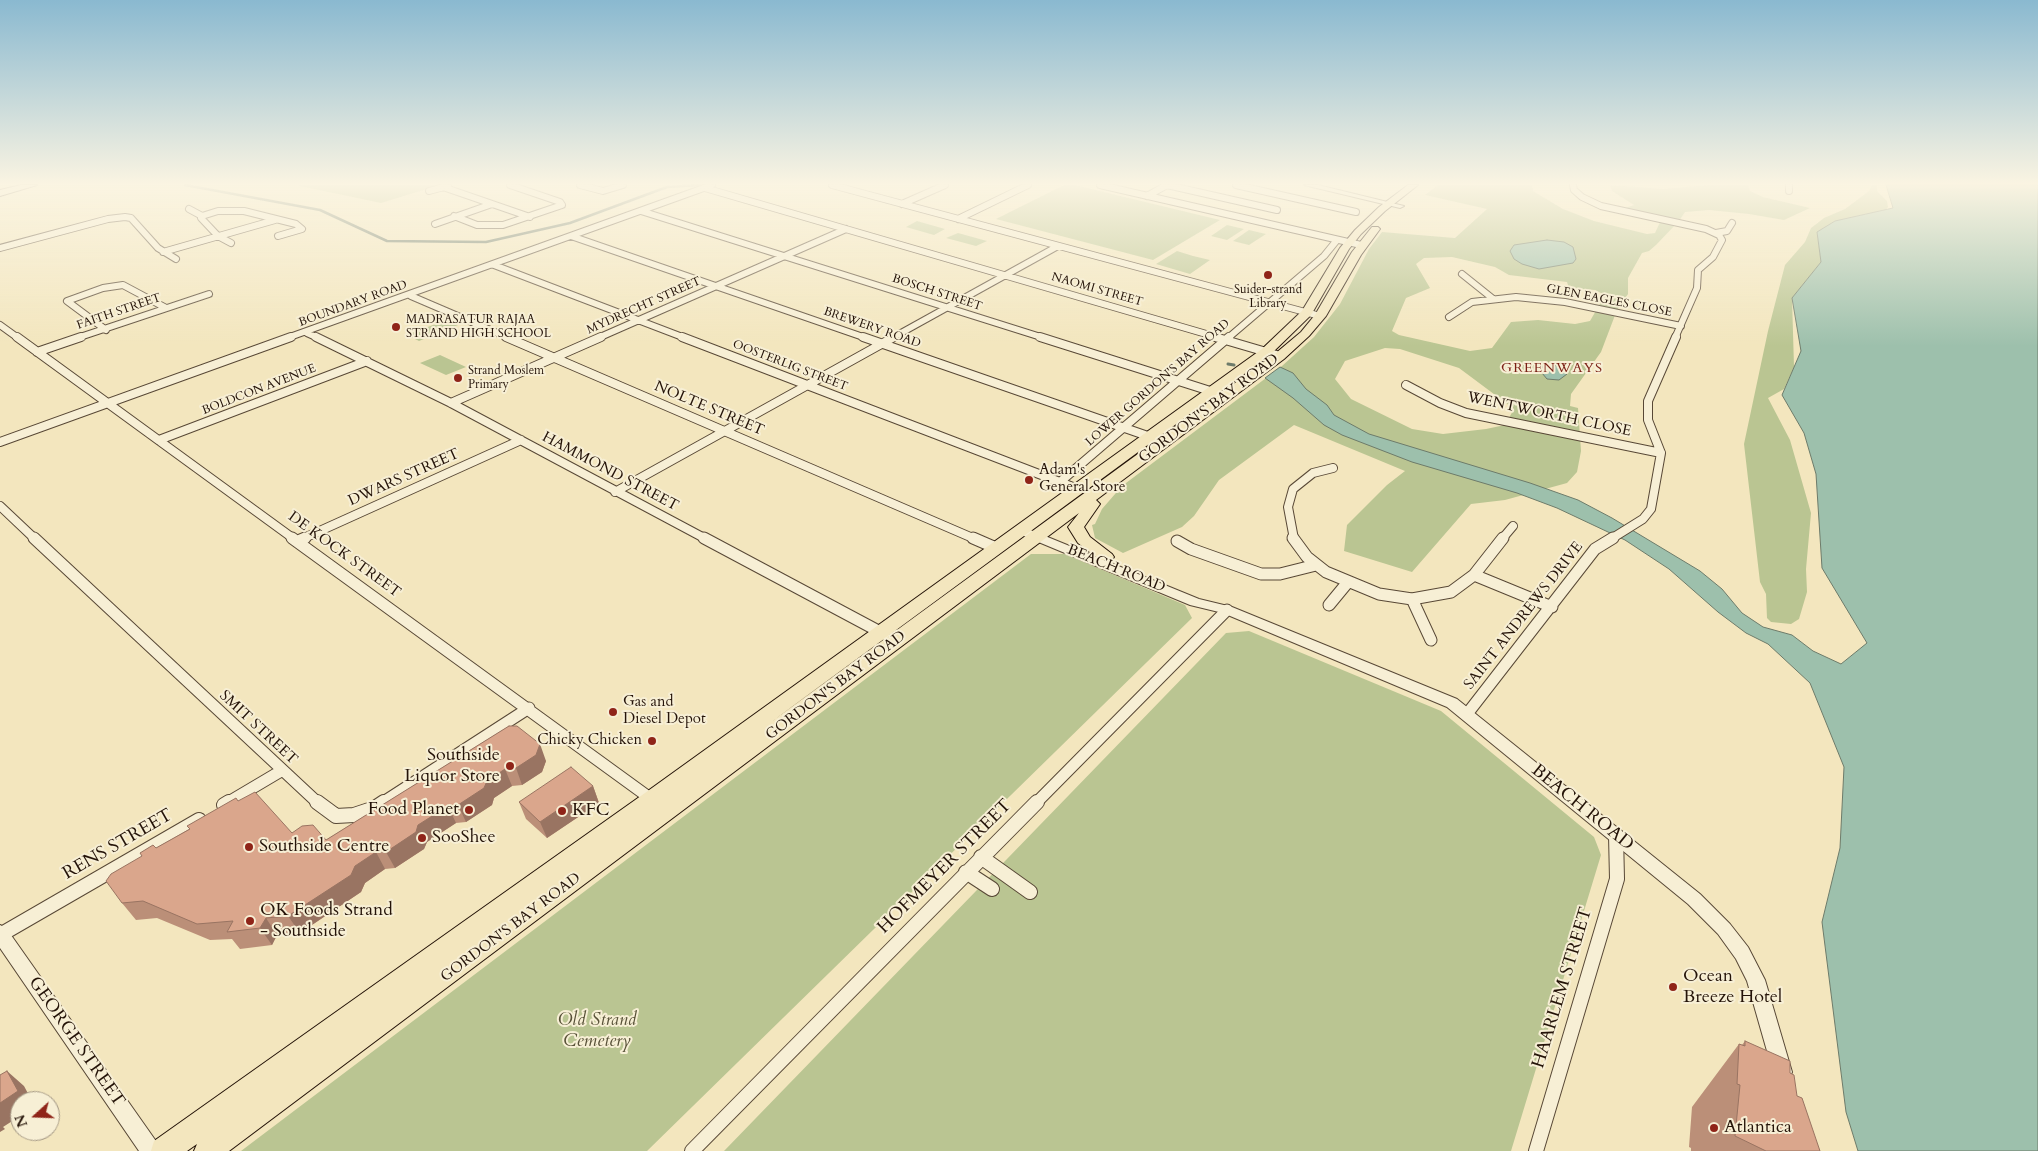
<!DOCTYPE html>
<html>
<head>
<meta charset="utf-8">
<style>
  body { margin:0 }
  #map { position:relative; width:2038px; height:1151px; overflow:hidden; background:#f3e6be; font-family:Cardo,serif }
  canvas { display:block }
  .north { position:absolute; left:10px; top:1091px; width:50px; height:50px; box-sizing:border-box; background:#f7efd5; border:1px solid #a39783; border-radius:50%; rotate:250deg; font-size:14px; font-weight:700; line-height:20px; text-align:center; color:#241308 }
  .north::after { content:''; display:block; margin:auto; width:18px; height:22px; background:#8f2418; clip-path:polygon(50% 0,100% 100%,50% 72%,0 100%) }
</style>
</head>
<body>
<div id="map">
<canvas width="2038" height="1151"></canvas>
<div class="north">N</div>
</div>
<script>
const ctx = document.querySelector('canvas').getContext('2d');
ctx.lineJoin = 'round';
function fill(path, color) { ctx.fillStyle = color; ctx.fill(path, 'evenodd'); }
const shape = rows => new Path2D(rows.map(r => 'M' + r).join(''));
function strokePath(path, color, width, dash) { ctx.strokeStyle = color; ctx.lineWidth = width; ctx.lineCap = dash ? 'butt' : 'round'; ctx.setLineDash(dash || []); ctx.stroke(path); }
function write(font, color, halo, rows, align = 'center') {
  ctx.font = font + ' Cardo,serif'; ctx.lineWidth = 4; ctx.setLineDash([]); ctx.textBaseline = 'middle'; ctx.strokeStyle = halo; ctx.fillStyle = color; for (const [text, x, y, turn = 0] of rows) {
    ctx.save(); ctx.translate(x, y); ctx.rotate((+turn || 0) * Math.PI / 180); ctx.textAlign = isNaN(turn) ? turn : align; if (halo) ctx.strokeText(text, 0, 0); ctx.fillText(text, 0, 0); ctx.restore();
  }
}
fill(shape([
  [295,185,440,185,381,203],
  [1064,185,1075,185,1220,220,1153,260,996,219],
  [1438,185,1532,185,1533,191,1563,209,1594,221,1647,234,1655,233,1661,220,1616,211,1634,205,1612,191,1610,185,1663,189,1709,185,1748,185,1750,191,1763,197,1810,208,1784,220,1749,214,1709,210,1685,212,1679,221,1656,245,1649,251,1642,253,1628,278,1628,294,1617,310,1601,352,1571,394,1570,406,1578,408,1581,451,1577,472,1567,483,1505,500,1471,504,1412,572,1344,551,1347,525,1387,485,1405,471,1294,425,1219,480,1194,516,1182,527,1123,553,1095,538,1092,525,1095,524,1102,509,1122,486,1282,366,1314,337,1340,304,1369,249,1382,232,1455,238,1487,209,1425,195],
  [1452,257,1495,267,1509,275,1567,282,1569,288,1595,290,1605,295,1590,321,1575,324,1538,320,1511,322,1492,348,1470,351,1399,335,1392,331,1406,298,1430,288,1416,264,1424,258],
  [1385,348,1400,349,1459,368,1514,409,1505,425,1486,429,1443,434,1412,429,1351,399,1335,379,1345,361],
  [1872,185,1877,185,1877,191,1887,201,1888,207,1886,210,1835,221,1817,232,1821,262,1792,298,1794,367,1784,389,1768,398,1790,440,1811,513,1806,569,1807,592,1799,619,1791,624,1771,622,1767,618,1766,594,1760,582,1744,444,1768,331,1785,265,1805,242,1811,228,1824,218,1845,209,1869,191],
  [917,221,945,229,934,235,906,227],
  [1227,225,1244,229,1227,240,1211,236],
  [1249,230,1266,234,1249,245,1233,241],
  [958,233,987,241,976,246,946,238],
  [1177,251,1193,256,1210,260,1190,274,1156,264],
  [446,320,458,325,419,341,407,335],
  [440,355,466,367,446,375,420,363],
  [1031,554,1065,554,1185,605,1192,618,647,1151,241,1151],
  [1249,631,1441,711,1594,837,1601,855,1511,1151,724,1151,1226,633]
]), '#bac592');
const water = shape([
  [1886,185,2038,185,2038,1151,1858,1151,1846,1112,1822,922,1840,848,1844,767,1810,683,1768,644,1746,633,1718,612,1669,569,1625,540,1557,508,1517,493,1412,462,1342,435,1324,425,1293,398,1265,378,1280,367,1293,373,1306,389,1327,405,1334,415,1369,434,1530,483,1578,500,1612,518,1700,571,1722,589,1742,613,1763,627,1792,635,1813,651,1841,664,1867,643,1822,568,1816,474,1804,433,1782,395,1801,351,1792,298,1821,262,1817,232,1835,221,1893,208,1886,185],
  [1547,240,1564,242,1573,247,1576,259,1573,263,1539,269,1522,264,1514,259,1510,251,1514,245,1547,240],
  [1544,363,1561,367,1567,374,1559,380,1547,379,1537,367,1537,365,1544,363]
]);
fill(water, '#9dc0ac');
strokePath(water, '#6d7b6a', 1);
strokePath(shape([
  [185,185,320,210,387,241,486,242,570,223,667,187,700,185]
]), '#6d7b6a', 2.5);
strokePath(shape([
  [1228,364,1234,365]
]), '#6d7b6a', 3);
const minorFar3 = shape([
  [580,185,603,191,623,185],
  [832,185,1320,316],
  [1100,185,1361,245],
  [1236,185,1356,212],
  [1573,185,1574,190,1582,197,1601,206,1706,229,1719,235,1722,240,1713,257,1698,270,1697,288,1675,338],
  [1789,185,1789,191],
  [443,187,530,217],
  [705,188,1220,338],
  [429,191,448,186],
  [1147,196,1167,185,1277,210],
  [902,204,945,185],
  [189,209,202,216],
  [641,211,1044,338],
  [454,216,477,225,503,225,562,205,560,202,510,185],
  [958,219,1028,185],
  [435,224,492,204],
  [1716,233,1727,231,1732,223],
  [571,236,866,338],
  [231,243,218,236,201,218,202,216,218,211,244,211,296,224,302,229,278,236],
  [0,248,108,219,125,217,131,218,158,248,176,259],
  [163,252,275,220],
  [494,265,685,338],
  [1462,274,1492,298],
  [411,296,509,338],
  [1449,317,1472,302,1516,297,1565,302,1681,326],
  [0,325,18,338],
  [106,330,67,301,103,288,123,285,166,308],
  [307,333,318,338],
  [77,338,209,294],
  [287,338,712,185],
  [598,338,846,229],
  [892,338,1058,246],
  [1228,338,1324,256,1337,240]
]);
const minorFar2 = shape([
  [17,337,294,539],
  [316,337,451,403,706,539],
  [506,337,975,539],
  [682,337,1078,489],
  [863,337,1165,442],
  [1040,337,1226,396],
  [1215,337,1280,356],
  [37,352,81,337],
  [1406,385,1440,403,1466,413,1661,453],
  [451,403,601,337],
  [159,440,367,361],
  [0,442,291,337],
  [1060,482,1229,337],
  [615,492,894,337],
  [0,506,35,539],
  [302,539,521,440],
  [1294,539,1288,507,1293,489,1313,473,1333,468],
  [1502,539,1513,526],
  [1611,539,1643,519,1651,509,1661,453,1648,420,1648,401,1676,337]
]);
const minorFar1 = shape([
  [34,538,318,803],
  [292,538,654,801],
  [704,538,884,634],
  [973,538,996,548],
  [1293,538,1307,557,1326,572,1379,594,1412,599,1451,592,1474,575,1503,538],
  [298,541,305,538],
  [1177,541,1191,549,1261,574,1280,574,1316,565],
  [1474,575,1552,607],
  [1412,599,1431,640],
  [1329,605,1348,582],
  [1467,714,1595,549,1613,538],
  [227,803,281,771],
  [382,803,529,708],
  [1036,803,1227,610]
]);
const minor = shape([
  [317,802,336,816,354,815,375,808,384,802],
  [224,805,229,802],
  [981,857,1030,892],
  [966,872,992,889],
  [0,935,199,820],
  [692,1151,1037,802],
  [1536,1151,1617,879,1616,835]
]);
const tertiary = shape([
  [1304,185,1318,185,1404,206,1400,208,1304,185],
  [1028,529,1199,599,1232,607,1457,699,1700,894,1730,924,1748,947,1765,980,1792,1072,1789,1079,1782,1081,1775,1079,1747,981,1736,959,1718,934,1688,904,1447,707,1223,613,1190,605,1024,536,1022,533,1028,529],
  [0,925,6,928,158,1144,161,1151,139,1151,0,948,0,925]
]);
const secondary = shape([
  [21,185,37,185,0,196,0,190,21,185]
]);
const primary = shape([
  [1408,185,1418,185,1385,211,1361,234,1349,249,1311,315,1270,355,767,725,1276,353,1301,332,1315,315,1352,252,1372,227,1378,227,1380,229,1361,255,1326,316,1309,336,1284,359,1096,500,1100,504,1084,527,1090,537,1112,554,1114,557,1112,560,1100,560,1078,543,1068,527,1079,513,229,1151,194,1151,197,1144,187,1151,151,1151,154,1141,645,793,1262,349,1302,311,1340,248,1355,230,1379,207,1408,185]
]);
strokePath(minorFar3, '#584836', 8);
strokePath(minorFar2, '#584836', 10);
strokePath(minorFar1, '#584836', 13);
strokePath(minor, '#584836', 16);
strokePath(tertiary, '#584836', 2);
strokePath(secondary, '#241308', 2);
strokePath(primary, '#241308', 2);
strokePath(minorFar3, '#f7efd5', 6);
strokePath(minorFar2, '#f7efd5', 8);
strokePath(minorFar1, '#f7efd5', 11);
strokePath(minor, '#f7efd5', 14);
fill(tertiary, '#f7efd5');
fill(secondary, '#f7efd5');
fill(primary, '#f3e6be');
fill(shape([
  [509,726,546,761,542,772,522,785,512,786,494,798,492,805,466,822,456,823,427,842,424,849,395,868,385,869,365,883,361,892,300,933,277,935,272,945,240,949,232,939,210,940,157,918,136,920,122,903,156,848,238,801,292,833,326,840],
  [593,786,599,803,547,838,526,819,519,802],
  [1745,1041,1790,1073,1797,1096,1820,1151,1691,1151,1691,1148,1689,1147,1692,1107,1739,1044,1742,1045]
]), '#bb8f78');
fill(shape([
  [540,744,546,761,542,772,522,785,516,768],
  [505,769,512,786,494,798,492,805,466,822,458,805,487,781],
  [593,786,599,803,547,838,540,822],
  [448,806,456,823,427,842,424,849,395,868,386,852,418,825],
  [376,852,385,869,365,883,361,892,300,933,288,916,355,866],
  [266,918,277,935,272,945,260,928],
  [7,1071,24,1086,32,1101,20,1101,20,1116,3,1127,5,1129,0,1132,0,1103]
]), '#997462');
const building = shape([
  [509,726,517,726,540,744,536,755,516,768,505,769,487,781,484,788,458,805,448,806,418,825,416,832,386,852,376,852,355,866,351,875,288,916,266,918,260,928,227,932,233,921,197,924,143,901,122,903,106,881,111,874,142,856,140,853,153,845,156,848,190,829,187,826,236,798,238,801,255,792,292,833,302,826,313,825,326,840,509,726],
  [571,767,593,786,540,822,519,802,571,767],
  [1745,1041,1790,1061,1790,1073,1794,1075,1797,1096,1802,1098,1820,1151,1766,1151,1735,1136,1740,1085,1737,1084,1739,1044,1745,1046,1745,1041],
  [7,1071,18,1091,0,1103,0,1075,7,1071]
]);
fill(building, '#daa68c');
strokePath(building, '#997462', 1);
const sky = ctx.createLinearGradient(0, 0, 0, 346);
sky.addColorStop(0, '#8ab9d0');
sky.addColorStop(0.53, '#faf4e2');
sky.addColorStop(1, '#faf4e200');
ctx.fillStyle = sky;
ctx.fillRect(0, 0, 2038, 346);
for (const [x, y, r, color] of [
  [1268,275,5,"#8f2418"],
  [396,327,5,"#8f2418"],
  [458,378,5,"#8f2418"],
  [1029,480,5,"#8f2418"],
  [613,712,5,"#8f2418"],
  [652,741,5,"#8f2418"],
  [510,766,5,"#8f2418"],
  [469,810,5,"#8f2418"],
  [562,811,5,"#8f2418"],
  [422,838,5,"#8f2418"],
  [249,847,5,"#8f2418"],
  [250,921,5,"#8f2418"],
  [1673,987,5,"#8f2418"],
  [1714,1128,5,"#8f2418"]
]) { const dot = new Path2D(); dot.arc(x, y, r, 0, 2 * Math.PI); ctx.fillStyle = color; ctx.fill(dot); strokePath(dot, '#f7efd5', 2); }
write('12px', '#241308', '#f7efd5', [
  ["NAOMI STREET",1097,290,16],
  ["BOSCH STREET",937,293,18],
  ["GLEN EAGLES CLOSE",1609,301,11],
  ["BOUNDARY ROAD",353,304,-20],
  ["MYDRECHT STREET",644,306,-24],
  ["FAITH STREET",119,312,-19],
  ["BREWERY ROAD",872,328,19],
  ["OOSTERLIG STREET",790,366,21],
  ["LOWER GORDON'S BAY ROAD",1158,383,-41],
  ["BOLDCON AVENUE",259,390,-21]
]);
write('12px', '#241308', '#f7efd5', [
  ["Suider-strand",1268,290,"center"],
  ["Library",1268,304,"center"],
  ["MADRASATUR RAJAA",406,320],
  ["STRAND HIGH SCHOOL",406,334],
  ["Strand Moslem",468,371],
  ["Primary",468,385]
], 'left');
ctx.letterSpacing = '1px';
write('14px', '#7a1f14', '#f7efd5', [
  ["GREENWAYS",1552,369]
]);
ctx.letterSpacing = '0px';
write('15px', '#241308', '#f7efd5', [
  ["NOLTE STREET",709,409,23],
  ["GORDON'S BAY ROAD",1209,409,-37],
  ["WENTWORTH CLOSE",1549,415,12],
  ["HAMMOND STREET",610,472,28],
  ["DWARS STREET",404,478,-24],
  ["DE KOCK STREET",344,555,36],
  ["BEACH ROAD",1116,569,22],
  ["SAINT ANDREWS DRIVE",1524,616,-52],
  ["GORDON'S BAY ROAD",836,686,-37],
  ["SMIT STREET",258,728,43],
  ["GORDON'S BAY ROAD",511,928,-37]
]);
write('15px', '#241308', '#f7efd5', [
  ["Adam's",1039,471],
  ["General Store",1039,488],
  ["Gas and",623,703],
  ["Diesel Depot",623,720],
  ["Chicky Chicken",642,741,"right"]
], 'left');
write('18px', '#241308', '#f7efd5', [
  ["Southside",500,756,"right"],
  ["Liquor Store",500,777,"right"],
  ["Food Planet",459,810,"right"],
  ["KFC",572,811],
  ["SooShee",432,838],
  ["Southside Centre",259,847],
  ["OK Foods Strand",260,911],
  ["- Southside",260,932],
  ["Ocean",1683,977],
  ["Breeze Hotel",1683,998],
  ["Atlantica",1724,1128]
], 'left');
write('18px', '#241308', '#f7efd5', [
  ["BEACH ROAD",1582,808,39],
  ["RENS STREET",118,845,-30],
  ["HOFMEYER STREET",945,867,-45],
  ["HAARLEM STREET",1563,988,-73],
  ["GEORGE STREET",76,1042,55]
]);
write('italic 18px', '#585138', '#f7efd5', [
  ["Old Strand",597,1021],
  ["Cemetery",597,1042]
]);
</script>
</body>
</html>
